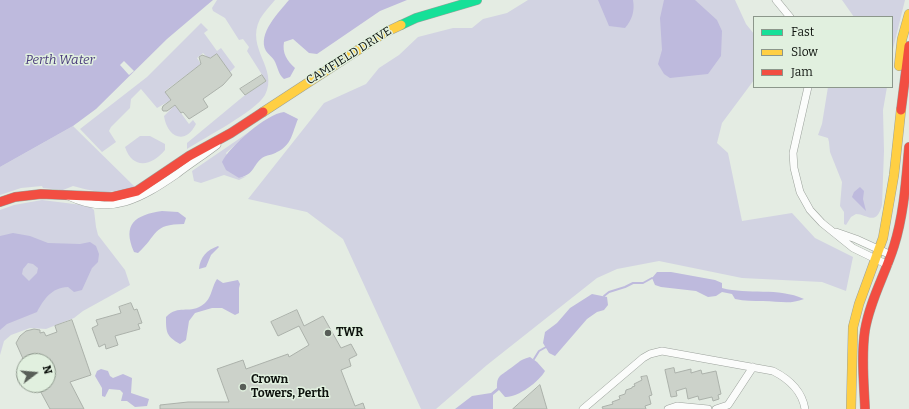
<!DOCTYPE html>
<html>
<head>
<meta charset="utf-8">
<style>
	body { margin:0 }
	#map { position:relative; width:909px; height:409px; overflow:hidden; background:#e4ece3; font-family:Bitter,serif }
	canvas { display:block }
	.legend { position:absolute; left:753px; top:16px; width:140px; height:72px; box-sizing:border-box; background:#e1f0df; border:1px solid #8c978b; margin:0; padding:5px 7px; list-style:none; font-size:12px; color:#0d120d }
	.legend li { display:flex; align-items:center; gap:8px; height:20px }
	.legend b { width:20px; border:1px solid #8c978b }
	.north { position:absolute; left:16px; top:353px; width:40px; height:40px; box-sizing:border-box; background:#e1f0df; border:1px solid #8c978b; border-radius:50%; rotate:74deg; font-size:11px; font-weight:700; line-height:16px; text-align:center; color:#0d120d }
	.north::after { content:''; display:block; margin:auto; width:14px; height:18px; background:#585e58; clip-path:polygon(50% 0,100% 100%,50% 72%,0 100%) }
</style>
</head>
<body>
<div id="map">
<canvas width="909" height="409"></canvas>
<ul class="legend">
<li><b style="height:5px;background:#16e098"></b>Fast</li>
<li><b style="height:5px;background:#ffcf43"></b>Slow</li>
<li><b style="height:5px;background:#f24e42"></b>Jam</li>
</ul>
<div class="north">N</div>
</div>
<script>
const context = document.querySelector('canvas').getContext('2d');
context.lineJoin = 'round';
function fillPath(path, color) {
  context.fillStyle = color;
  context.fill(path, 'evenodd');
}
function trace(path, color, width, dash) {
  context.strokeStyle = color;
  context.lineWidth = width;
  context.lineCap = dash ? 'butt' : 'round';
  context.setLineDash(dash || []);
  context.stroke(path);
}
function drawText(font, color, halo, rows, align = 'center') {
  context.font = font + ' Bitter,serif';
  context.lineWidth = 3;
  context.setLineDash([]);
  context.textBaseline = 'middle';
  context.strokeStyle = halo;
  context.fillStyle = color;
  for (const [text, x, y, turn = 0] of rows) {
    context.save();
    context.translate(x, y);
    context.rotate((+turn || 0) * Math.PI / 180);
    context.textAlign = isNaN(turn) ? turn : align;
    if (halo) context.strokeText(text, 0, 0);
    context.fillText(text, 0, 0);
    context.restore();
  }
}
const green = new Path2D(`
	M217,0H275C270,6 264,12 260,19C245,49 279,68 265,95C256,111 204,138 187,149V143L245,95L266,81L247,51L249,47L243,39L239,40L225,18L213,11L212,8Z
	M528,0H735L746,24L754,34V80L722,123L717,143L728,153L742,221L792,213L815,238L853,257L846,291L822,282L742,278L659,261L617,269L597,278L487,365L436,409H421L343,239L307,212L248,199L324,103L366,84L379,68L399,55L418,37L453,28H472L483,19L507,13Z
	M842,0H905L892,53V17H854Z
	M201,23L208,30L204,33L217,51L221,48L235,67L230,72L217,54L209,59L203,53L197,58L201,64L165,91L171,100L157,108L141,89L131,99L130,108L111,127L109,131L116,142L102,152L80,129L147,77Z
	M828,87H887L883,110L884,151L882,205C876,227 867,214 856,214L851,217L846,225L844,224V212L840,206L842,182L830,152L829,142L828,138L818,135L822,124Z
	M175,105L189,124L193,120L196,124C185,146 167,137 164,116Z
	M73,126L135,187C109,194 98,193 73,186L63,190L43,188L42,186L21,188L0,195V167Z
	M249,132L226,153L239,178L247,176L239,180L224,175L201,183L194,181L192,171Z
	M140,136H150L165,144V150C153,165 133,171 125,147Z
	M42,200L90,206L94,210L96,227L98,235L125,270L130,285L83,311L74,318L46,329L30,328L11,335L4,341L0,355V210L14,205Z`);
const water = new Path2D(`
	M0,0H213L167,39L96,109L73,126L0,167Z
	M289,0H407L380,11L317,54L309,53L293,39L284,42C282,53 287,61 295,68L290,77L284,79C278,74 278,67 274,60C272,57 268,54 266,51C257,34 279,12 289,0Z
	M598,0H633C635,11 632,20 625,28L609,26Z
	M664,0H695L717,20L722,31L721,56L708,74L670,78L664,74L658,64L662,50L660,18Z
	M284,112L298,119C292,133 292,145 277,152C273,155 266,155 262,158C252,166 255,174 239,178L226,170L222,162C230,146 266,114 284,112Z
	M860,187L864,191L863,199L866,211L852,197L854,192Z
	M162,211L178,212L186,218L184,224C152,224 158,235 138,253L134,252C122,224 135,215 162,211Z
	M13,233L30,236L48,243L80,244L90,242L96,246L99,254L98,262L92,268L82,290L74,292L68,287C51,288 44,299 37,312L7,324L0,330V236ZM28,263L33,264L38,268L37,273L29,281L22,274L23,269Z
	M218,246L219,247L211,255L206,267L199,269C200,257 207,250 218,246Z
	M657,272H671L715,280L722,283V288C748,295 778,287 804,299C789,305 779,301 763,301C753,301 745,301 735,299L732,294L722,292L716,296L708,297L696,291L661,287L655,285L652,278Z
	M217,279L223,283L238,280L240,284L239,288V313L235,315L222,308H212L195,313L189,321L186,340L180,344C166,336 166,332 166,317C179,304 188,314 201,306C212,300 211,288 217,279Z
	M592,294L607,297L608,305L604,310L597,312L587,319L555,356L549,353L543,343L545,332L557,323L570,308Z
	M530,357L537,362L545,371C539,382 517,398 505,397L499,390L493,395V409H455L472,396L491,393L497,388C497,376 499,377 508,370C518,364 518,360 530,357Z
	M101,369L108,371L110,376L113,378L123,374L132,378L131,393L149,399L147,406L135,407L127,401H121L123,393L120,390L109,389L105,397L102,396V388L95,376L97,371Z`);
const pier = new Path2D(`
	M124,61L134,71L129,75L120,65Z`);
const stream = new Path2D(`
	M604,296L609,292L625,287L633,283H643L652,278
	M534,359L539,351L546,347`);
const building = new Path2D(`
	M217,54L232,75L223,85L203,99L208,107L189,119L183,112L181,113L175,105L167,111H163L162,109L163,106L171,100L165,92L201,64L199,57L202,55L210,58Z
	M262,75L266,81L245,95L240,89Z
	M131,303L134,310L137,309L142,323L138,324L140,329L115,336L118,345L106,349L105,344L99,347L92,328L98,325L96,320L121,313L119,307Z
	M297,310L304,326L323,316L341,348L351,344L357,355L349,359L351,366L341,370L355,406L363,403L365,409H160V405L188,402H229L217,369L243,360L246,369L288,354L289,357L309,345L299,326L278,336L271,322Z
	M72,320L91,375L70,382L84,409H50L37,385H48V361H24L16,343L20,336L26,331L34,329L40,330V333L44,332L46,336L57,332L55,326Z
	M674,368L675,373L691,369V373L701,370L702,374L716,371L721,394L718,395L719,399L713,401L712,397L699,400L698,396L688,399L686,388L676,391L677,396L671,397L665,370Z
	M647,376L652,395L649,396L651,404L645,406L646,409H603L602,407L613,404L612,402L620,399L619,396L625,394L626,390L632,388V387L635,386L634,384L642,380L641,377Z
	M540,385L547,409H513Z`);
const street = new Path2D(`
	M776,0L790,17
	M808,87L793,153L794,168L800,192L810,210L822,223L853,248L888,265
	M68,196C111,217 142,198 177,174C190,164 204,155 217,145
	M836,232L856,239L891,255
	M583,409L643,358L650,354L662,351L773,371C789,379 802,391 805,409
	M668,409L677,406L708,409
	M716,409L728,405L753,367`);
const fast = new Path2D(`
	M401,25L416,18L477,0`);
const slow = new Path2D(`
	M899,66L902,39L909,14
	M263,112L384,33L401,25
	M851,409L853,327L859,304L883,238L894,175L901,110`);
const jam = new Path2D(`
	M901,110L909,46
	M0,202L15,197L41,194L112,197L137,191L189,156L231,133L263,112
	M865,409C864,383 861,356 865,330C870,300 885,275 894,246C904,214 906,180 909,147`);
const markers = [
	[328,333,4,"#585e58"],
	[243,387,4,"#585e58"]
];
const streetNames = [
	["CAMFIELD DRIVE",349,56,-32]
];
const poiNames = [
	["TWR",336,333],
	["Crown",251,380],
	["Towers, Perth",251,394]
];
const waterNames = [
	["Perth Water",60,60]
];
fillPath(green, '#d2d3e2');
fillPath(water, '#bebadd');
fillPath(pier, '#e4ece3');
trace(stream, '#bebadd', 2);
fillPath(building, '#ccd2ca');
trace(building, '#abb1aa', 1);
trace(street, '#9ca29c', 8);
trace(fast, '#9ca29c', 10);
trace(slow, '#9ca29c', 10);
trace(jam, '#9ca29c', 10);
trace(street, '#fbfcfb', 7);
trace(fast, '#16e098', 9);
trace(slow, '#ffcf43', 9);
trace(jam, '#f24e42', 9);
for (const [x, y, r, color] of markers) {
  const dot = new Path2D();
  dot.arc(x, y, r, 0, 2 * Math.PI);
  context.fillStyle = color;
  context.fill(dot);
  trace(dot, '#e1f0df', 1.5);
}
drawText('12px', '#0d120d', '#e1f0df', streetNames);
drawText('bold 12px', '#0d120d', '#e1f0df', poiNames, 'left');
drawText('italic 13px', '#4a3b7c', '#e1f0df', waterNames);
</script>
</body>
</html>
